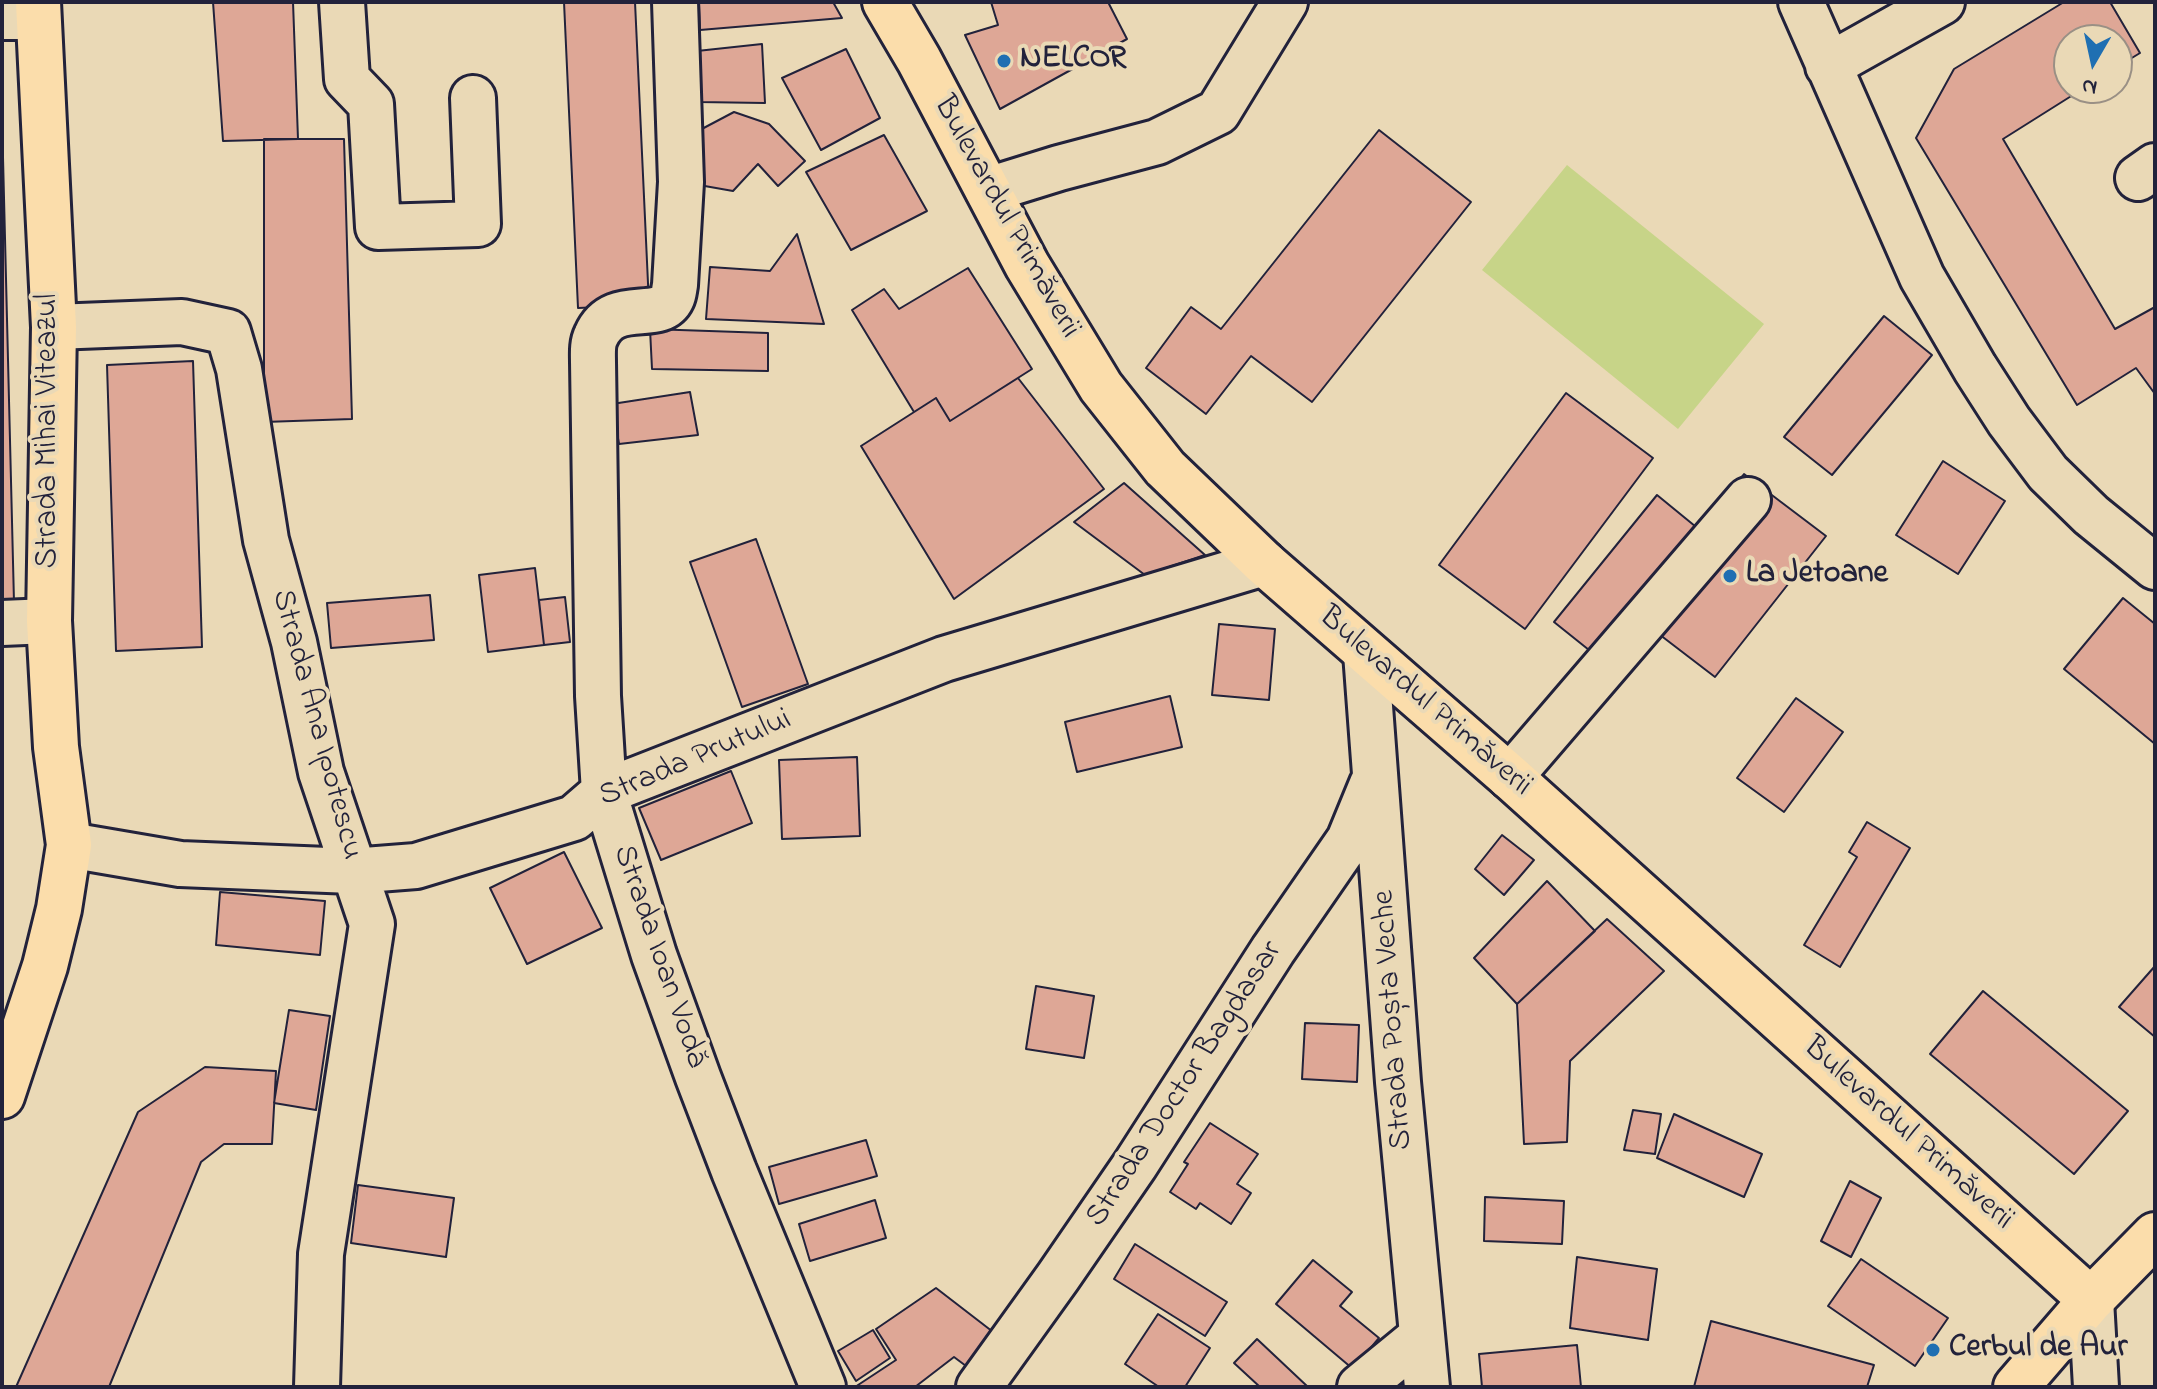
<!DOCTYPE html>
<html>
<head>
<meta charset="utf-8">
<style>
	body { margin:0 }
	#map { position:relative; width:2157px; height:1389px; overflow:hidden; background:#ead9b6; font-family:"Indie Flower",sans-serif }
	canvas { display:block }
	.frame { position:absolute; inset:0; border:4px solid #22223b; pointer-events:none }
	.north { position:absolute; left:2053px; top:24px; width:80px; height:80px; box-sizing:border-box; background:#ead9b6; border:2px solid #9a9085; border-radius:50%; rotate:189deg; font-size:22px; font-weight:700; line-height:32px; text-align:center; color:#22223b }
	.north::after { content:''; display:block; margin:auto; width:28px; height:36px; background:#1f6fb2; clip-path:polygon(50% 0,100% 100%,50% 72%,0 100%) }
</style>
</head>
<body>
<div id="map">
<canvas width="2157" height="1389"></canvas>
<div class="frame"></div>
<div class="north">N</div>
</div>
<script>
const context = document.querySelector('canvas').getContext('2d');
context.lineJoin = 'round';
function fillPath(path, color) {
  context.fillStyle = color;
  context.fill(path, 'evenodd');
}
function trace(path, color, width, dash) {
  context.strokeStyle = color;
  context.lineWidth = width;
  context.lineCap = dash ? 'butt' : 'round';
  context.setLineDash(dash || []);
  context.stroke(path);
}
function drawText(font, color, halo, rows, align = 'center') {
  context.font = font + ' "Indie Flower",sans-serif';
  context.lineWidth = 8;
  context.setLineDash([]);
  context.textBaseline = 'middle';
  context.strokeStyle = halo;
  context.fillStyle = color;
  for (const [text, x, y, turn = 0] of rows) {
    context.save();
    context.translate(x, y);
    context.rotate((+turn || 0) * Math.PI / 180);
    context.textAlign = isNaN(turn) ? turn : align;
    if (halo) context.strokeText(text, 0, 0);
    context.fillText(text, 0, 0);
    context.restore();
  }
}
const green = new Path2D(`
	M1567,165L1764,324L1678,429L1482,270Z`);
const building = new Path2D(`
	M213,2H293L298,139L223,141Z
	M564,2H635L649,305L578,308Z
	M699,2H833L842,18L700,30Z
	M991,2H1108L1127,39L1000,109L965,35L998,25Z
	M2064,2H2110L2140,53L2117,67V40H2069V88H2084L2003,139L2115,329L2155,307V394L2136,368L2077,405L1916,138L1954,69Z
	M762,44L765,103L698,102L697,51Z
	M846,49L880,118L821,150L782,78Z
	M734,112L769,124L805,161L778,186L758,164L733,191L699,185L698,131Z
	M2,117L14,602H2Z
	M1379,130L1471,202L1312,402L1251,356L1206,414L1146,368L1191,307L1221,329Z
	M884,135L927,211L851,250L806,172Z
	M264,139H344L352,419L264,422Z
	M797,234L824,324L706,319L710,267L770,271Z
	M968,268L1032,369L950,421L936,398L914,412L852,310L884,289L899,309Z
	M1884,316L1932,355L1832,475L1784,437Z
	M650,329L768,333V371L652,369Z
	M193,361L202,647L116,651L107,365Z
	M1018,378L1104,489L954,599L861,446L936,398L950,421Z
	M690,392L698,435L619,444L612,404Z
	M1566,393L1653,458L1525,629L1439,565Z
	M1943,461L2005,501L1958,574L1896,535Z
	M1744,474L1826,536L1715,677L1634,615Z
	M1124,483L1205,555L1145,575L1074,522Z
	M1657,495L1701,531L1599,658L1554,622Z
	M756,539L808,684L742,707L690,562Z
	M535,568L544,645L488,652L479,575Z
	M430,595L434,640L331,648L327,603Z
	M565,597L570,642L544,645L539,600Z
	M2123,598L2155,624V744L2064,669Z
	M1219,624L1275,629L1269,700L1212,695Z
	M1170,696L1182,747L1077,772L1065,722Z
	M1796,698L1843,732L1784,812L1737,778Z
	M857,757L860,836L782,839L779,760Z
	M731,771L752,823L661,860L639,808Z
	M1867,822L1910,848L1840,967L1804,945L1857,857L1849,852Z
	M1502,835L1534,860L1504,895L1475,869Z
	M564,852L602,928L527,964L490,888Z
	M1547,881L1595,931L1517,1004L1474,958Z
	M220,892L325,901L320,955L216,945Z
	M1607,919L1664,971L1570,1061L1567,1142L1524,1144L1517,1004Z
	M2155,966V1037L2119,1007Z
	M1036,986L1094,996L1084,1058L1026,1049Z
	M1983,991L2128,1111L2074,1174L1930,1054Z
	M289,1010L330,1016L316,1110L274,1103Z
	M1305,1023L1359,1025L1357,1082L1302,1079Z
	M205,1067L276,1071L272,1144H224L201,1162L109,1387H16L138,1112Z
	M1633,1110L1661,1114L1655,1154L1624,1150Z
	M1674,1114L1762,1154L1744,1197L1657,1158Z
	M1210,1123L1258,1154L1237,1184L1251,1193L1231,1224L1200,1203L1196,1209L1170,1192L1188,1164L1184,1162Z
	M866,1140L877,1176L779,1204L769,1167Z
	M1850,1181L1881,1198L1851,1257L1821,1241Z
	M358,1185L454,1198L446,1257L351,1243Z
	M1485,1197L1564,1201L1562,1244L1484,1241Z
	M875,1200L886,1238L810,1261L799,1224Z
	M1135,1244L1227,1302L1205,1336L1114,1279Z
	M1577,1257L1657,1269L1648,1340L1570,1328Z
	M1861,1259L1948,1318L1915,1366L1828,1306Z
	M1313,1260L1352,1292L1340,1306L1379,1338L1353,1369L1276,1304Z
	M936,1288L997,1335L970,1369L954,1357L915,1387H855L896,1360L876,1329Z
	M1158,1314L1210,1348L1185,1387H1159L1125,1364Z
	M1711,1321L1874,1365L1867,1387H1694Z
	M873,1330L890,1358L856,1381L838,1351Z
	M1257,1339L1308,1387H1260L1234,1363Z
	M1577,1345L1581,1387H1482L1479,1354Z`);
const minor = new Path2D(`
	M342,2L347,79L371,104L378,227L478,224L473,98
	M675,2L681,182L675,285C674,290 674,294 672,298C660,324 613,296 596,336C592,344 593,354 593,362L598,696L604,792L654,955L698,1077L734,1171L823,1387
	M1801,2L1922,277L1975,368L2009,421L2048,473L2091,515L2155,567
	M2,17H38
	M1828,66L1942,2
	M2138,178L2155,166
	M988,190L1059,168L1157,142L1218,112L1285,2
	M54,327L182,322L228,332L239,369L266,540L294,642L321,772L372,924L321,1254L317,1387
	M2,623L49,621
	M1366,653L1398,1082L1427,1387
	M1510,777L1748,500
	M69,845L180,864L352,871L416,866L574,818L604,792L944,659L1264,563
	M2091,1300L2096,1387
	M979,1387L1058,1277L1135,1165L1273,950L1349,840L1372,784
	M1360,1387L1421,1337`);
const major = new Path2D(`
	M885,2L919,60L1027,265L1101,387L1165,468L1264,563L1510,777L2091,1300
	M2,1096L45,966L59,909L69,845L56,747L49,621L54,327L38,2
	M2016,1387L2091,1300L2155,1235`);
const markers = [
	[1004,61,8,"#1f6fb2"],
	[1730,576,8,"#1f6fb2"],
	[1933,1350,8,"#1f6fb2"]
];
const poiNames = [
	["NELCOR",1020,61],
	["La Jetoane",1746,576],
	["Cerbul de Aur",1949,1350]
];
const streetNames = [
	["Bulevardul Primăverii",1005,218,61],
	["Strada Mihai Viteazul",50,431,-90],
	["Bulevardul Primăverii",1424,703,41],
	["Strada Ana Ipotescu",315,725,75],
	["Strada Prutului",696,760,-23],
	["Strada Ioan Vodă",658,957,71],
	["Strada Poșta Veche",1395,1020,-94],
	["Strada Doctor Bagdasar",1186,1085,-57],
	["Bulevardul Primăverii",1907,1135,42]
];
fillPath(green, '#c7d488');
fillPath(building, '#dea796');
trace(building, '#22223b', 2);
trace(minor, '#22223b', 50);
trace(major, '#22223b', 50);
trace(minor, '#ead9b6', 44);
trace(major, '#fbddab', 44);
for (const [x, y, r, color] of markers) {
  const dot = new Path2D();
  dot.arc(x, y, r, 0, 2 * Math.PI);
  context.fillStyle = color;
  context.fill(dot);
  trace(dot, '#ead9b6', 3);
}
drawText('bold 32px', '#22223b', '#ead9b6', poiNames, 'left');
drawText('32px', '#22223b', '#ead9b6', streetNames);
</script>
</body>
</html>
